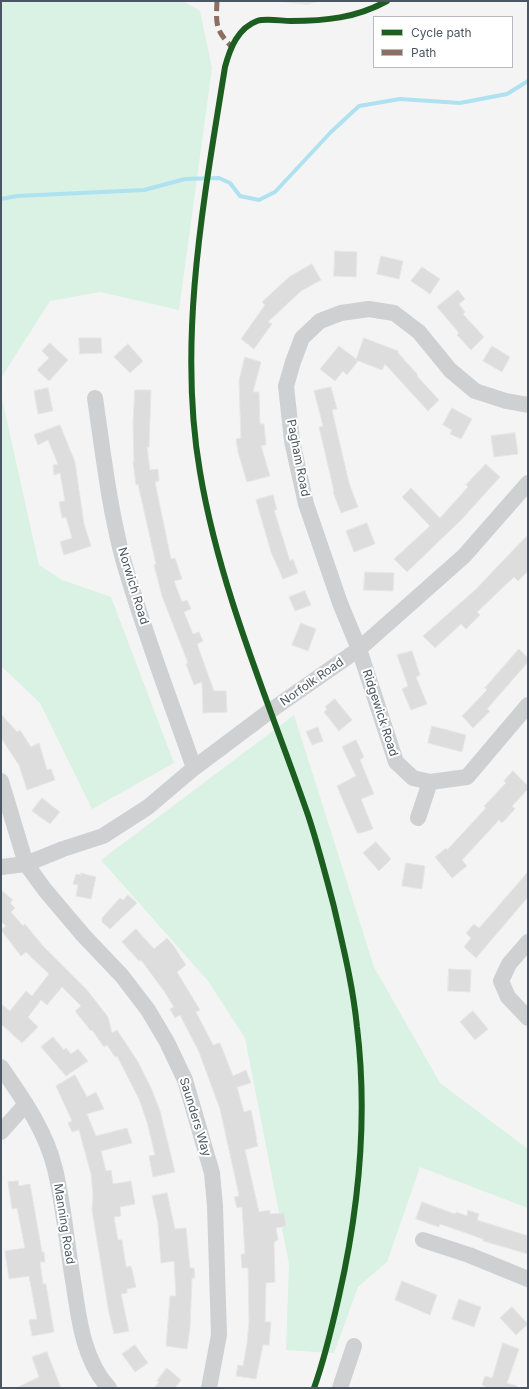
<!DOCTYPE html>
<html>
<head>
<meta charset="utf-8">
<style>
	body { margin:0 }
	#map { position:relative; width:529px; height:1389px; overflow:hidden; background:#f4f4f4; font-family:Inter,sans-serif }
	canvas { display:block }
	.frame { position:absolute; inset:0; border:2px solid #4a5661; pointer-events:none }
	.legend { position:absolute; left:373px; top:16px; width:140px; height:52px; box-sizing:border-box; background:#fff; border:1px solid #b7bbc0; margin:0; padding:5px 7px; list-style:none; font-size:12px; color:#4a5661 }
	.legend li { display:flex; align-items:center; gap:8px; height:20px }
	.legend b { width:20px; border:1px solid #b7bbc0 }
</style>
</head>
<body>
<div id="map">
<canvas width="529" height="1389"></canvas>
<div class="frame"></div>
<ul class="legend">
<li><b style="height:5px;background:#1b5e20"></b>Cycle path</li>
<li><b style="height:5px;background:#8d6e63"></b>Path</li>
</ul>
</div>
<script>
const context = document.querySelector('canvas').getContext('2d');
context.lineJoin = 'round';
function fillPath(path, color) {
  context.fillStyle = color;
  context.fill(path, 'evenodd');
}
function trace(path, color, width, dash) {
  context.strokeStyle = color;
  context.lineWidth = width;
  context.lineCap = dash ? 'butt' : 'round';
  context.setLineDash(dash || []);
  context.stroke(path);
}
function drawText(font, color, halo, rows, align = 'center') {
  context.font = font + ' Inter,sans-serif';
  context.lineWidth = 4;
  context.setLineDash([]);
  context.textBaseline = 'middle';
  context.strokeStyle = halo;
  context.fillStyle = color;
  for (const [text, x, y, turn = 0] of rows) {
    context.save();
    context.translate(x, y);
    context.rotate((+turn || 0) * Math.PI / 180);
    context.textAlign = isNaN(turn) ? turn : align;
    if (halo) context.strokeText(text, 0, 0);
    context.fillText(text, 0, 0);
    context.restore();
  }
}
const commercial = new Path2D(`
	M273,1H321L307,5Z`);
const green = new Path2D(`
	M1,1H183L200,11L212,68L179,310L100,292L50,301L1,378Z
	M1,394L39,565L62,580L111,597L174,763L92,809L40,703L1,666Z
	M294,715L374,967L440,1083L528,1149V1208L420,1167L387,1262L358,1287L334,1353L286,1350L289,1264L245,1038L208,981L101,860Z`);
const stream = new Path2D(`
	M1,199L17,196L144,190L185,179L219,178L230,183L240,196L259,200L275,192L331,132L359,106L400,99L460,103L507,94L528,81`);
const building = new Path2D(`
	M335,251L357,252L356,277L334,276Z
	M381,256L403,261L399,279L377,274Z
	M312,264L321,280L301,291L268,322L272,324L254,349L241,339L265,305L262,302L289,277Z
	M422,267L440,279L430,294L411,281Z
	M458,290L465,299L459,304L465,312L463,314L484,337L471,350L457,335L459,333L437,307Z
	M79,338H101L102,353L80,354Z
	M364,338L398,351V353L418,375L417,376L439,400L428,411L385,364L382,370L356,360L358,361L347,375L343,371L335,381L320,369L339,346L356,359Z
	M50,343L68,360L49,381L37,370L49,358L42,351Z
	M128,344L143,361L130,373L114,357Z
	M492,346L510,357L502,372L483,361Z
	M245,357L261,362L253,392H259L260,424H264L266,445L261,446L270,476L247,482L238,452L236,439L241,438L239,381Z
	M331,387L337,409L332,410L349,483L358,507L341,513L333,492L334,491L319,427L323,426L314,391Z
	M48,388L53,411L38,414L34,391Z
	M135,390H151L149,447H147L150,470L158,469L159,481L155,482L171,559L175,558L182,579L174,581L182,602L187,600L191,609L184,612L193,634L199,632L203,641L197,644L214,691H226L227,712L203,713L202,682L194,685L186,664L188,663L162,596L154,565L156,564L138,484L136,485L133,462H134L133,425Z
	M452,408L472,419L461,439L450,434L452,430L443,425Z
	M60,425L75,462L84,524L91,546L64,555L60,542L72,538L66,517L62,518L59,502L65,501L60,473L54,475L53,465L58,464L48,440L38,445L34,435Z
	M515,433L518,454L494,457L491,436Z
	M486,464L500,477L462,519L407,572L394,559L430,526L402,497L411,488L440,518L468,487L466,485Z
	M273,495L277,510H274L290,561L293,559L298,573L283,579L271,552L256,500Z
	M367,523L375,544L354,552L346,531Z
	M528,535V571L518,581L514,577L477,612L480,615L466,629L461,624L435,648L423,636L475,590Z
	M365,572L394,573L393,591L364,590Z
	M305,591L311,605L295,611L289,597Z
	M301,623L316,629L308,651L292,645Z
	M519,649L528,658V662L487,709L490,711L473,728L462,716L487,690L485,688Z
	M412,651L420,675L416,677L427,704L411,710L402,689L408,686L397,655Z
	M335,699L352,720L339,731L324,712L327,709L325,707Z
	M1,714L17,732L20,730L31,747L39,743L47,770L51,769L55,780L27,790L19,765L1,738Z
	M432,726L466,735L462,752L428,743Z
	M318,727L323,741L312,745L306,732Z
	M356,740L364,757L360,760L374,794L361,799L373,829L361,833H357L337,786L356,776L342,747Z
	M513,771L528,786V789L512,806L515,809L502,823L499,820L462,860L467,866L452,878L435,857L446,848L447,850L486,808L484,806L506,783L504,781Z
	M42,798L60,812L50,824L32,811Z
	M376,842L391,859L379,871L363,853Z
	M406,863L425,866L422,889L402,886Z
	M528,872V897L476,958L464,947L471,938L466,933L474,924L479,928Z
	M81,873L96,877L91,899L76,896L78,885L73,884L76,874L81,875Z
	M1,890L13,900L10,903L15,908L11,912L23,926L25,924L43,946L87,990L108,1017L112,1033L117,1030L138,1062L152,1090L160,1111L175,1172L153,1177L149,1156L155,1155L147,1122L139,1099L117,1056L115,1057L107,1045L104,1047L92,1030L91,1031L75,1011L81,1006L62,987L47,1005L41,1000L28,1017L38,1027L22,1043L1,1024V1004L10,1011L26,991L32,996L49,974L26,952L21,956L1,930L6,926L2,922L1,924Z
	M128,895L137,903L110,929L102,922V918L120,898L123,900Z
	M136,929L154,949L167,938L173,945L186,965L177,972L200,1010L196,1012L213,1045L220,1043L233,1076L246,1070L251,1083L237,1087L244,1112L251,1110L257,1140H256L258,1146L245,1150L259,1212L270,1210V1214L284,1213L286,1226L276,1228L278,1240L274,1242L275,1282L266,1283L265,1322H271L269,1345H263L256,1379L236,1376L238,1365L243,1366L247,1343L249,1321L248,1268H242L241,1254H245L242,1207L237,1208L234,1197L239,1196L237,1186L220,1109L199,1052L180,1015L175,1018L170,1009L174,1007L164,991L141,960L139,961L122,942Z
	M449,969L471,970L470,992L448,991Z
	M473,1011L488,1029L475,1040L460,1022Z
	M53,1037L64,1050L66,1048L71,1054L78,1049L88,1061L66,1076L41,1047Z
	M75,1075L87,1097L96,1092L104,1109L87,1114L96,1136L127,1128L132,1143L101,1151L106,1171L111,1170L113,1184L131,1181L135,1204L120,1207L121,1216L114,1217L118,1240H122L126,1267L131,1266L136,1287L127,1289V1293L121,1294L129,1331L114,1334L109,1313L92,1210L93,1195L91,1174L79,1130L72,1132L68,1123L72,1121L56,1086Z
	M18,1181L19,1186L30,1184L42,1252H44L45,1262H40L43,1284H46L54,1332L32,1336L29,1320L37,1319L29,1276L9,1279L5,1251L25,1248L17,1208L12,1209L8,1182Z
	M167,1193L175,1229L186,1228L190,1268H194L195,1278H192L190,1328L187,1349L166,1346L170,1296H176L174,1261L161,1263L158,1223L152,1196Z
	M422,1202L455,1214L456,1212L467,1216L468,1210L479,1214L477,1220L528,1236V1254L483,1241V1239L440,1224L439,1227L416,1219Z
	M402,1281L437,1295L430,1315L395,1300Z
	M459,1299L481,1307L474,1327L452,1319Z
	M512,1307L528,1324L516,1335L500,1318Z
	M503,1343L519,1349L507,1383L517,1386V1388H488L482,1385L485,1376L492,1378Z
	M135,1345L148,1363L135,1372L122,1354Z
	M47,1352L61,1388H16L39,1377L32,1357Z
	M167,1368L181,1380L175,1388H154L159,1382L157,1381Z`);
const minor = new Path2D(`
	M95,398C103,452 109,507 123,559C143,630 170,699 194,768
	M1,781L26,864L45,890L83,935L122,976L148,1010L167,1042L185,1080L212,1173L215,1206L219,1335L209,1388
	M430,782L467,777L528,705
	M418,818L430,782L413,778L396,762L359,649L340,603L306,504L292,441L286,386L293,362L302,338L320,321L341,313L369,309L394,313L419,332L450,370L475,391L506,401L528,405
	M1,867L26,864L63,849L103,836L148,807L194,768L270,711L359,649L464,556L528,483
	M528,942L509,964L501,981L508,997L528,1018
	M1,1067C23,1099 46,1131 55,1169C64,1207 67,1247 74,1286C79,1321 84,1361 109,1388
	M1,1132L26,1104
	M423,1240L469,1255L528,1279
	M340,1388L354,1346`);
const quiet = new Path2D(`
	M217,1C216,24 215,30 232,47`);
const cycleway = new Path2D(`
	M314,1388C325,1358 332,1327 339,1296C359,1208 368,1117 357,1027C353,986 343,946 334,907C326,876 318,845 308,815C269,702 220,591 200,472C177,340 204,198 225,67C230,48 238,28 257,21C266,18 281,21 291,21C325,21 356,18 387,1`);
const streetNames = [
	["Pagham Road",298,458,79],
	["Norwich Road",133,586,73],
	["Norfolk Road",312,682,-35],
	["Ridgewick Road",380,713,72],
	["Saunders Way",195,1117,73],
	["Manning Road",64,1224,81]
];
fillPath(commercial, '#e8e7e3');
fillPath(green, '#d9f2e3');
trace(stream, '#aee2f0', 4);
fillPath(building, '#ddddde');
trace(building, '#e5e6e7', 1);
trace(minor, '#ced0d2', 16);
trace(quiet, '#8d6e63', 5, [10, 5]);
trace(cycleway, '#1b5e20', 6);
drawText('12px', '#4a5661', '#fff', streetNames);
</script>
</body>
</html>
